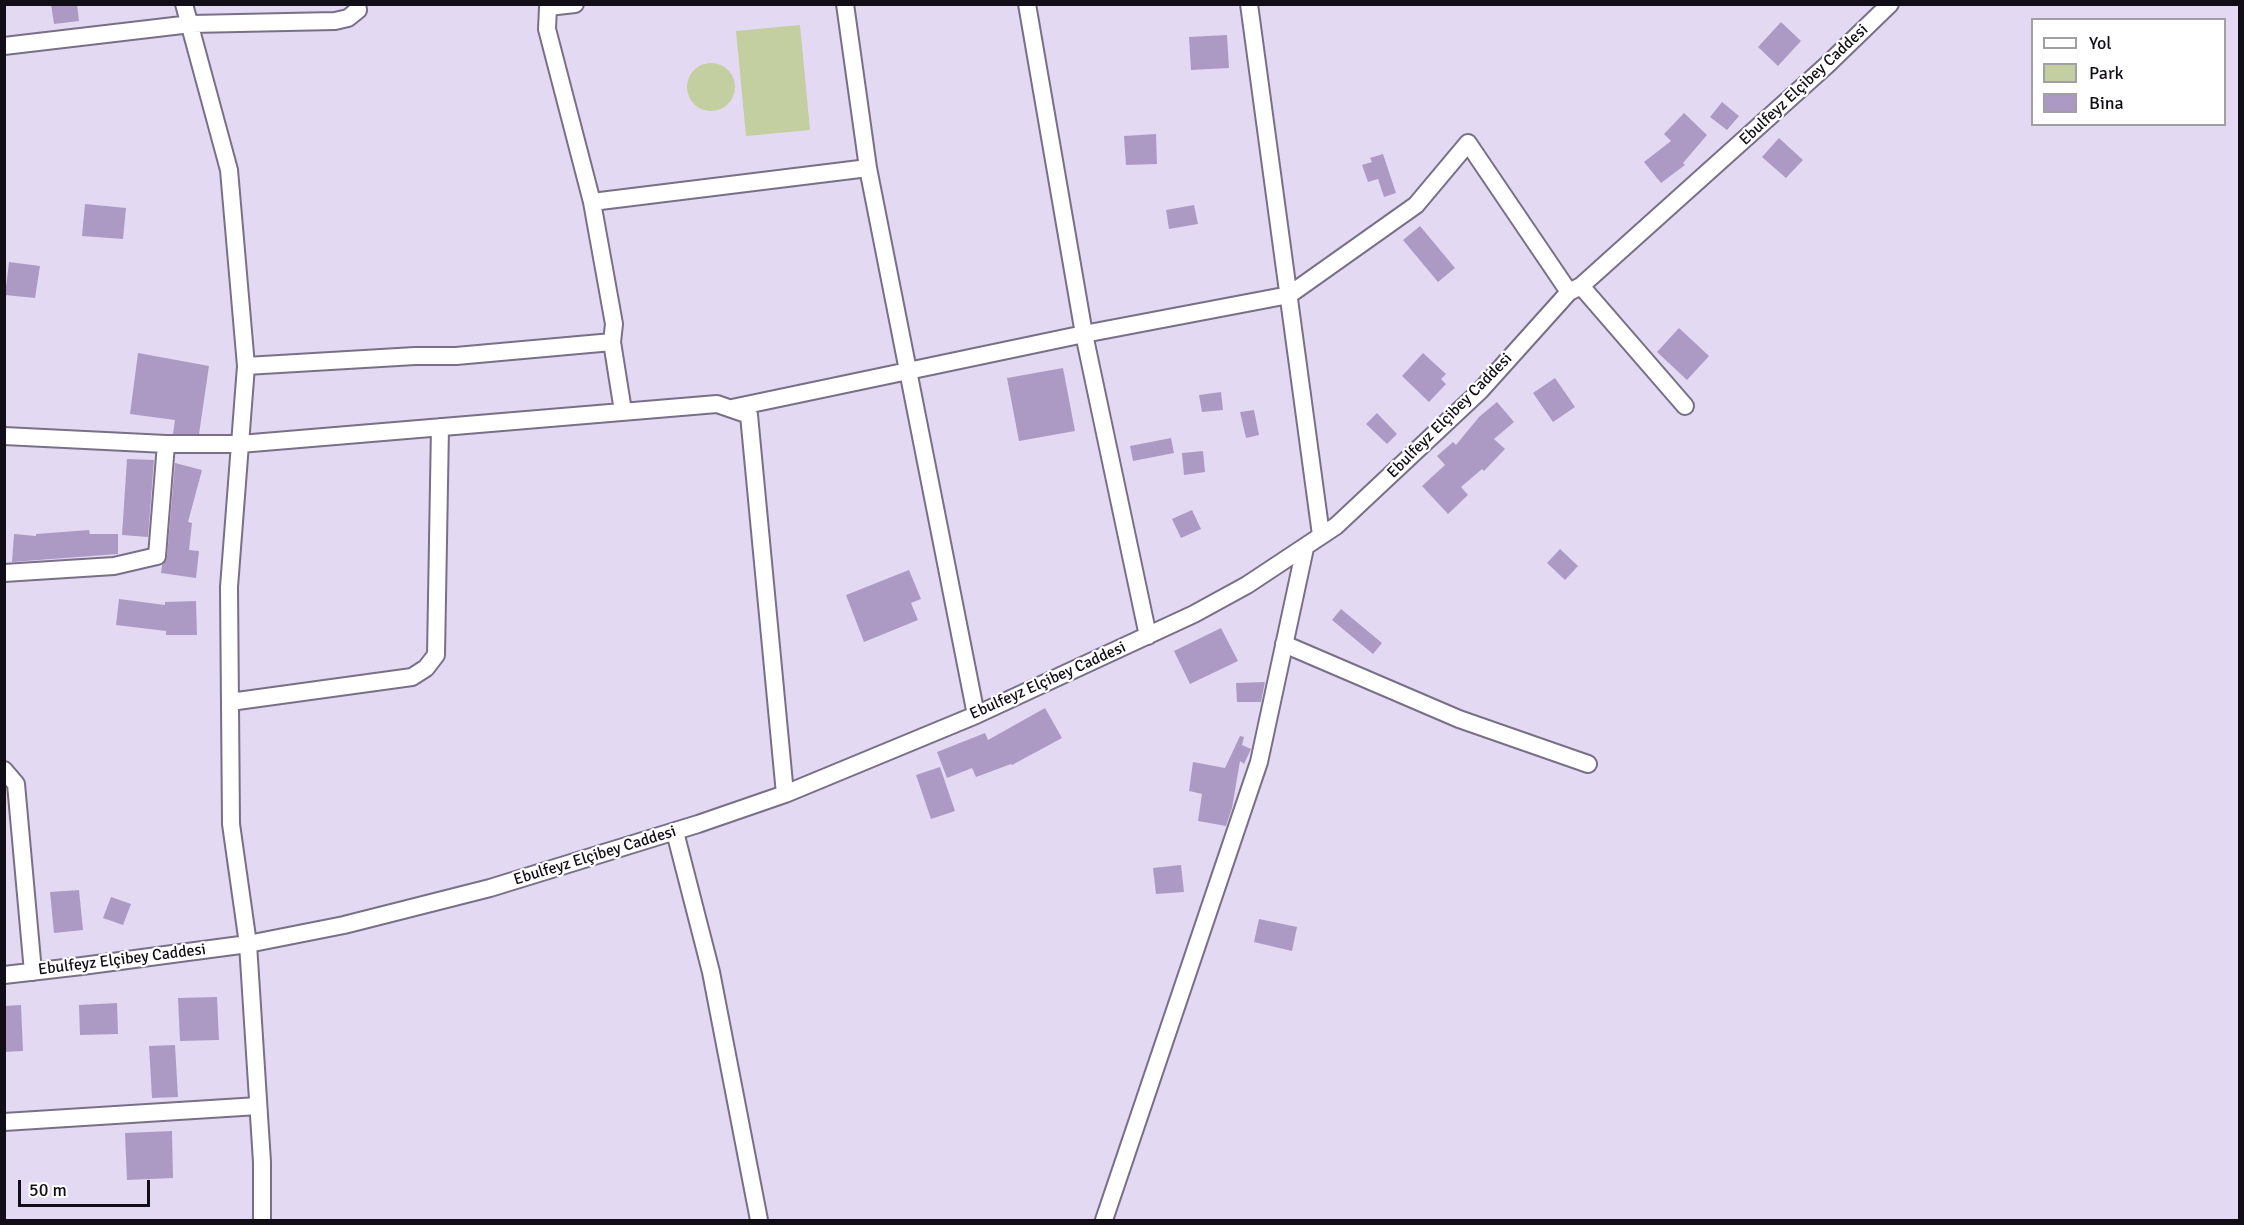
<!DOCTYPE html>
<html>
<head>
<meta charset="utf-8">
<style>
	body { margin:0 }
	#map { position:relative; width:2244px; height:1225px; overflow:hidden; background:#e4d9f3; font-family:Signika,sans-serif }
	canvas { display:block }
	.frame { position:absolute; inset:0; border:6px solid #120e17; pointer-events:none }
	.legend { position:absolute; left:2031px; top:18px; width:195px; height:108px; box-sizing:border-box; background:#fff; border:2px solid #a09fa2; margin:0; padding:8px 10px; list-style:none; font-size:18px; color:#120e17 }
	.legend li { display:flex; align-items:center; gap:12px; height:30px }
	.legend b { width:30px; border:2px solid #a09fa2 }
	.scale { position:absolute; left:18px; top:1180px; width:132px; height:27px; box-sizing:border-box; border:3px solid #120e17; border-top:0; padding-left:8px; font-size:18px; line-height:21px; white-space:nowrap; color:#120e17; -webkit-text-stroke:4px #fff; paint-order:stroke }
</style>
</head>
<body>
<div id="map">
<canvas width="2244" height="1225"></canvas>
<div class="frame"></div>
<ul class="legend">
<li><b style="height:8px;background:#fff"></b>Yol</li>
<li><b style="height:16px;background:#c3cea1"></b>Park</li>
<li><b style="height:16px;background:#ad9ac4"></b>Bina</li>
</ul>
<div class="scale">50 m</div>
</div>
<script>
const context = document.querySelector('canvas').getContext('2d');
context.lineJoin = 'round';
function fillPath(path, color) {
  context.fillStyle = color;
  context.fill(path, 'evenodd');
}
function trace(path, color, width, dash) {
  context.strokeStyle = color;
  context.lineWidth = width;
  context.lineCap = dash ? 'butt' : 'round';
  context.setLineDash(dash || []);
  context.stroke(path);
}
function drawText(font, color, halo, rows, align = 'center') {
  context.font = font + ' Signika,sans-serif';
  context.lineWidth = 4.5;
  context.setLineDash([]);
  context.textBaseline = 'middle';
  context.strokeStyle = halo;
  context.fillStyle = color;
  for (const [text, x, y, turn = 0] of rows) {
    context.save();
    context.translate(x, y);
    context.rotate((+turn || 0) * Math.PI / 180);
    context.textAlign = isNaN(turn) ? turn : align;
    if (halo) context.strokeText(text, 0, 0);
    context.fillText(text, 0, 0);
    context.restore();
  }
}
const green = new Path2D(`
	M800,25L810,130L746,136L736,31Z
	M687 87a24 24 0 1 1 48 0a24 24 0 1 1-48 0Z`);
const building = new Path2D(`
	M51,4H77L79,21L54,24Z
	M1781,22L1801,41L1778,66L1758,47Z
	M1227,35L1229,68L1191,70L1189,37Z
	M1722,102L1739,116L1727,130L1710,117Z
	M1684,113L1707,135L1683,163L1685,165L1661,183L1644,162L1671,141L1664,134Z
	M1156,134L1157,164L1126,165L1124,136Z
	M1779,138L1803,160L1786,178L1762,157Z
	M1383,154L1396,193L1384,197L1378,179L1368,182L1362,165L1372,162L1370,158Z
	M85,204L126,208L123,239L82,236Z
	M1194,205L1198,224L1169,229L1166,210Z
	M1420,226L1455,268L1438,282L1403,240Z
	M9,262L40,266L35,298L5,295Z
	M1679,328L1709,356L1687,380L1657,352Z
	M138,353L209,366L199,434H173L175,420L130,414Z
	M1423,353L1446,374L1441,379L1446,384L1429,402L1402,376Z
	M1063,368L1075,431L1019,441L1007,378Z
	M1555,378L1575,407L1553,422L1533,393Z
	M1221,392L1223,410L1202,412L1199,395Z
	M1497,402L1514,422L1494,439L1505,449L1484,471L1482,469L1461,487L1468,495L1448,514L1422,486L1445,465L1437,456L1453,442L1456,445L1479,417Z
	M1254,410L1259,435L1246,438L1240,412Z
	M1377,413L1397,434L1387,444L1366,424Z
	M1171,438L1174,453L1133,461L1130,446Z
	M1203,451L1205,472L1184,475L1182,453Z
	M127,459L154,460L148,537L122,535Z
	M175,463L202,470L188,522L192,523L189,550L199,551L196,578L161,573L162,565L167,557Z
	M1192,510L1201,529L1181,538L1172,519Z
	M89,530L90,534H118V554L12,562L14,534L36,536V534Z
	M1560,549L1578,566L1565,580L1547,563Z
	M909,570L921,599L911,603L918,620L864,642L846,595Z
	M119,599L165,605V602L196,601L197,635H166V631L116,625Z
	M1341,609L1382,643L1373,654L1332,620Z
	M1221,628L1238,661L1190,684L1174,651Z
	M1265,682L1261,702H1237L1236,683Z
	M1045,708L1062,738L1012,765L1011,764L976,777L972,768L947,778L937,752L985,733L988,740Z
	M1240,736L1244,737L1242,745L1251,749L1244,764L1240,761L1232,808L1226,826L1198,821L1202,794L1189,791L1193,762L1225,768Z
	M940,767L955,811L931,819L916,775Z
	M1181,865L1184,892L1156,894L1153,868Z
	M79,890L83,930L54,933L50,892Z
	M111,897L131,904L123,925L103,918Z
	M1259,919L1297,927L1292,951L1254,942Z
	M217,997L219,1040L180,1041L178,998Z
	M117,1003L118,1034L80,1035L79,1005Z
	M21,1005L23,1051L4,1052V1006Z
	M175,1045L178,1097L152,1098L149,1046Z
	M172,1131L173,1178L127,1180L125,1133Z`);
const minor = new Path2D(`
	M184,4L229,170L246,366L229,587L231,824L248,944L262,1162V1220
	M575,4L548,7L547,29L592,202L614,324L612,342L623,411
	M845,4L868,168L976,715
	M1027,4L1084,334L1148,636
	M1249,4L1321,535
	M4,46L191,24L335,21L348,18L358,10L357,4
	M592,202L868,168
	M1581,286L1685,406
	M246,366L415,356H456L612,342
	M732,408L1084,334L1289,295L1416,205L1468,143L1569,292
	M4,436L166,444
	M4,573L114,566L157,556L166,444H240L717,404L749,415L785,794
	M1284,644L1459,719L1588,764
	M230,702L412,677L426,668L436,655L440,427
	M4,770L16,784L33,972
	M675,832L711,972L759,1220
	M4,975L82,966L248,944L344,925L490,888L698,824L785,794L976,715L1194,614L1247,585L1336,526L1480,391L1569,292L1581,286L1827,65L1890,4
	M4,1122L258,1106
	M1104,1220L1259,762L1305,548`);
const streetNames = [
	["Ebulfeyz Elçibey Caddesi",1804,85,-43],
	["Ebulfeyz Elçibey Caddesi",1450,416,-45],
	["Ebulfeyz Elçibey Caddesi",1048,681,-24],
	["Ebulfeyz Elçibey Caddesi",595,856,-17],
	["Ebulfeyz Elçibey Caddesi",122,960,-7]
];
fillPath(green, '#c3cea1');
fillPath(building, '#ad9ac4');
trace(minor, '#796f86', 20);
trace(minor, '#fff', 16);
drawText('16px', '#120e17', '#fff', streetNames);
</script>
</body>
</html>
